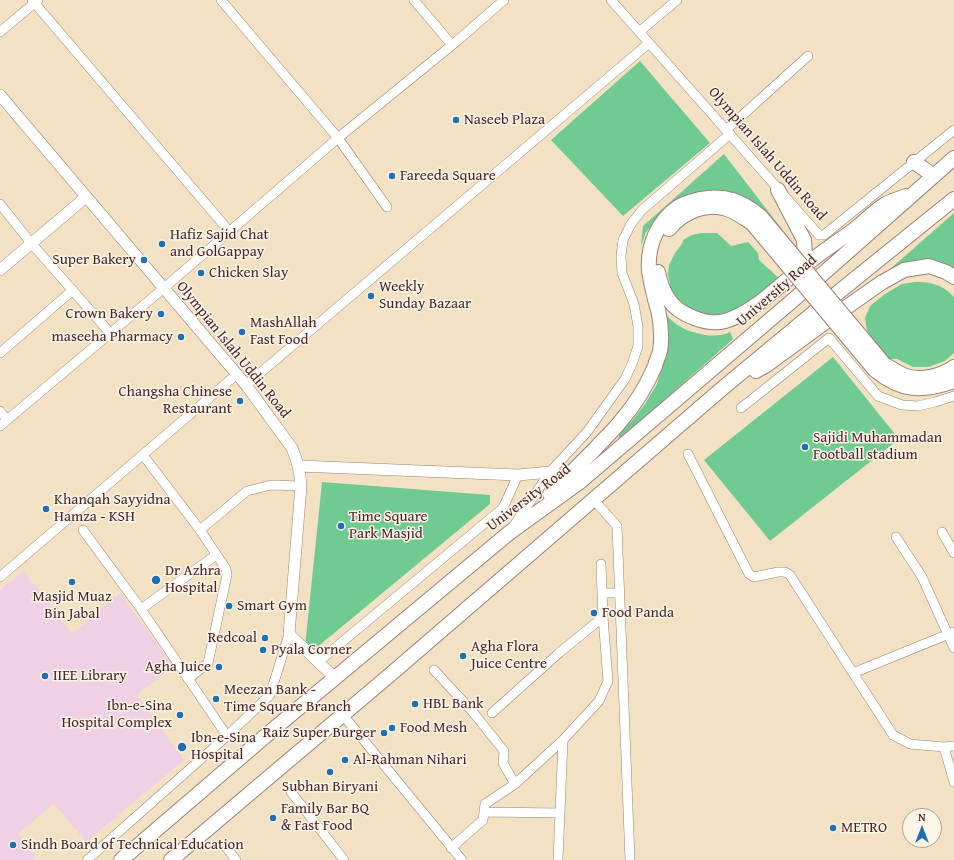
<!DOCTYPE html>
<html>
<head>
<meta charset="utf-8">
<style>
	body { margin:0 }
	#map { position:relative; width:954px; height:860px; overflow:hidden; background:#f2e2c3; font-family:"Gentium Book Plus",serif }
	canvas { display:block }
	.north { position:absolute; left:902px; top:808px; width:40px; height:40px; box-sizing:border-box; background:#fcf5e5; border:1px solid #b59f9b; border-radius:50%; rotate:0deg; font-size:11px; font-weight:700; line-height:16px; text-align:center; color:#4a1f2b }
	.north::after { content:''; display:block; margin:auto; width:14px; height:18px; background:#1f6fb2; clip-path:polygon(50% 0,100% 100%,50% 72%,0 100%) }
</style>
</head>
<body>
<div id="map">
<canvas width="954" height="860"></canvas>
<div class="north">N</div>
</div>
<script>
const context = document.querySelector('canvas').getContext('2d');
context.lineJoin = 'round';
function fillPath(path, color) {
  context.fillStyle = color;
  context.fill(path, 'evenodd');
}
function trace(path, color, width, dash) {
  context.strokeStyle = color;
  context.lineWidth = width;
  context.lineCap = dash ? 'butt' : 'round';
  context.setLineDash(dash || []);
  context.stroke(path);
}
function drawText(font, color, halo, rows, align = 'center') {
  context.font = font + ' "Gentium Book Plus",serif';
  context.lineWidth = 3;
  context.setLineDash([]);
  context.textBaseline = 'middle';
  context.strokeStyle = halo;
  context.fillStyle = color;
  for (const [text, x, y, turn = 0] of rows) {
    context.save();
    context.translate(x, y);
    context.rotate((+turn || 0) * Math.PI / 180);
    context.textAlign = isNaN(turn) ? turn : align;
    if (halo) context.strokeText(text, 0, 0);
    context.fillText(text, 0, 0);
    context.restore();
  }
}
const built = new Path2D(`
	M24,571L72,634L120,593L173,666L137,695L184,760L86,842L54,803L18,834L36,856L31,860H0V590Z`);
const green = new Path2D(`
	M640,61L710,143L623,216L551,140Z
	M724,154L788,237L785,239L731,194L708,191L692,193L680,198L666,209L646,232L641,246L643,226Z
	M954,213V275L941,268L881,277Z
	M701,233H717L731,246L748,242L758,253L759,260L781,280L737,311L715,315L707,316L683,306L671,289L668,275L669,265L675,253L682,244L683,240L692,235Z
	M915,282C931,282 942,284 954,297V353L945,361L928,367H913L897,359H885L872,343L867,331L865,318L870,306L885,294L902,284Z
	M656,303C672,323 680,330 705,335C713,336 723,336 730,332L733,339L619,440V433L631,422L645,404L657,384L663,362Z
	M833,357L899,439L770,541L704,460Z
	M322,482L490,495V504L310,653L305,647Z`);
const minor = new Path2D(`
	M32,0L229,231
	M221,0L338,138L387,207
	M414,0L452,45
	M611,0L819,235H824L954,130
	M0,32L38,0
	M639,32L677,0
	M726,130L808,56
	M0,204L31,243L110,333
	M0,353L73,290
	M246,385L649,43
	M741,408L829,338L878,396L902,405L918,406L935,402L954,396
	M0,411L7,420
	M0,426L164,288L338,138L457,41L504,0
	M688,454L749,574L754,577L778,572H785L790,575L893,735L910,744L944,747L954,746
	M143,455L200,530L226,569L227,575L208,663L188,679
	M594,500L617,526L630,860
	M513,527L550,472L587,432L625,379L632,364L638,346V326L634,304L622,273L621,256L623,240L631,224L642,210L730,134
	M83,530L141,609L227,736
	M200,530L247,491L271,485L301,486
	M942,532L954,553
	M896,537L922,577L954,648
	M601,564L602,593
	M0,577L237,374
	M141,609L216,555
	M318,662L503,508L518,475
	M434,670L472,711L504,751L503,763L515,784
	M853,673L954,632
	M492,713L559,653L603,617L602,593H619
	M343,715L462,860
	M944,747L954,782
	M291,792L344,860
	M484,812L560,813
	M226,847L236,860
	M451,848L483,820L485,804L515,784L563,740L599,701L608,681L603,617
	M87,860L227,736L270,695L289,634
	M558,860L563,740`);
const tertiary = new Path2D(`
	M0,95L246,385L292,448C298,462 300,471 301,486L289,634L335,678
	M0,270L86,197
	M299,466L518,475L550,472L567,478L573,479`);
const primary = new Path2D(`
	M914,162L934,176
	M778,190L804,240L805,254L802,268
	M669,229C683,212 706,202 727,209C736,212 744,218 752,223
	M658,272C660,282 663,291 669,300C679,315 708,326 725,321C749,314 769,295 788,279C808,262 829,247 851,232C862,224 872,213 884,205C890,201 899,199 906,196
	M884,364C891,368 898,373 906,376C921,381 941,376 954,367
	M875,370C902,392 922,392 954,381
	M756,371L765,366L824,323L881,283L904,270L929,266L946,272L954,277
	M550,494C565,479 580,464 595,449C603,440 612,432 620,422C633,407 647,385 655,366C656,361 659,356 660,351C662,341 661,325 659,315C658,308 655,301 654,295C652,287 650,279 649,271C647,246 657,222 678,207C684,203 693,201 700,199C725,194 743,201 761,217
	M121,860L276,727L509,533L581,481L799,295L954,158
	M171,860L391,674L724,387L840,291L954,199`);
const primaryBridge = new Path2D(`
	M761,217L884,364
	M752,223L875,370`);
const markers = [
	[456,120,4,"#1f6fb2"],
	[392,176,4,"#1f6fb2"],
	[162,244,4,"#1f6fb2"],
	[144,260,4,"#1f6fb2"],
	[201,273,4,"#1f6fb2"],
	[371,296,4,"#1f6fb2"],
	[161,314,4,"#1f6fb2"],
	[242,332,4,"#1f6fb2"],
	[181,337,4,"#1f6fb2"],
	[240,401,4,"#1f6fb2"],
	[805,447,4,"#1f6fb2"],
	[46,509,4,"#1f6fb2"],
	[341,526,4,"#1f6fb2"],
	[156,580,5,"#1f6fb2"],
	[72,582,4,"#1f6fb2"],
	[229,606,4,"#1f6fb2"],
	[594,613,4,"#1f6fb2"],
	[265,638,4,"#1f6fb2"],
	[263,650,4,"#1f6fb2"],
	[463,656,4,"#1f6fb2"],
	[219,667,4,"#1f6fb2"],
	[45,676,4,"#1f6fb2"],
	[216,699,4,"#1f6fb2"],
	[415,704,4,"#1f6fb2"],
	[180,715,4,"#1f6fb2"],
	[392,728,4,"#1f6fb2"],
	[384,733,4,"#1f6fb2"],
	[182,747,5,"#1f6fb2"],
	[345,760,4,"#1f6fb2"],
	[330,772,4,"#1f6fb2"],
	[273,818,4,"#1f6fb2"],
	[833,828,4,"#1f6fb2"],
	[13,845,4,"#1f6fb2"]
];
const poiNames = [
	["Naseeb Plaza",464,120],
	["Fareeda Square",400,176],
	["Hafiz Sajid Chat",170,235],
	["and GolGappay",170,252],
	["Super Bakery",136,260,"right"],
	["Chicken Slay",209,273],
	["Weekly",379,287],
	["Sunday Bazaar",379,304],
	["Crown Bakery",153,314,"right"],
	["MashAllah",250,323],
	["Fast Food",250,340],
	["maseeha Pharmacy",173,337,"right"],
	["Changsha Chinese",232,392,"right"],
	["Restaurant",232,409,"right"],
	["Sajidi Muhammadan",813,438],
	["Football stadium",813,455],
	["Khanqah Sayyidna",54,500],
	["Hamza - KSH",54,517],
	["Time Square",349,517],
	["Park Masjid",349,534],
	["Dr Azhra",165,571],
	["Hospital",165,588],
	["Masjid Muaz",72,597,"center"],
	["Bin Jabal",72,614,"center"],
	["Smart Gym",237,606],
	["Food Panda",602,613],
	["Redcoal",257,638,"right"],
	["Agha Flora",471,647],
	["Juice Centre",471,664],
	["Pyala Corner",271,650],
	["Agha Juice",211,667,"right"],
	["IIEE Library",53,676],
	["Meezan Bank -",224,690],
	["Time Square Branch",224,707],
	["HBL Bank",423,704],
	["Ibn-e-Sina",172,706,"right"],
	["Hospital Complex",172,723,"right"],
	["Food Mesh",400,728],
	["Raiz Super Burger",376,733,"right"],
	["Ibn-e-Sina",191,738],
	["Hospital",191,755],
	["Al-Rahman Nihari",353,760],
	["Subhan Biryani",330,787,"center"],
	["Family Bar BQ",281,809],
	["& Fast Food",281,826],
	["METRO",841,828],
	["Sindh Board of Technical Education",21,845]
];
const streetNames = [
	["Olympian Islah Uddin Road",767,154,49],
	["University Road",777,291,-41],
	["Olympian Islah Uddin Road",233,350,51],
	["University Road",529,498,-37]
];
fillPath(built, '#efd0e5');
fillPath(green, '#70cb92');
trace(minor, '#9e8077', 10);
trace(tertiary, '#9e8077', 12);
trace(primary, '#9e8077', 16);
trace(minor, '#fff', 9);
trace(tertiary, '#fff', 11);
trace(primary, '#fff', 14);
trace(primaryBridge, '#9e8077', 16, []);
trace(primaryBridge, '#fff', 14);
for (const [x, y, r, color] of markers) {
  const dot = new Path2D();
  dot.arc(x, y, r, 0, 2 * Math.PI);
  context.fillStyle = color;
  context.fill(dot);
  trace(dot, '#fcf5e5', 1.5);
}
drawText('15px', '#4a1f2b', '#fcf5e5', poiNames, 'left');
drawText('15px', '#4a1f2b', '#fcf5e5', streetNames);
</script>
</body>
</html>
